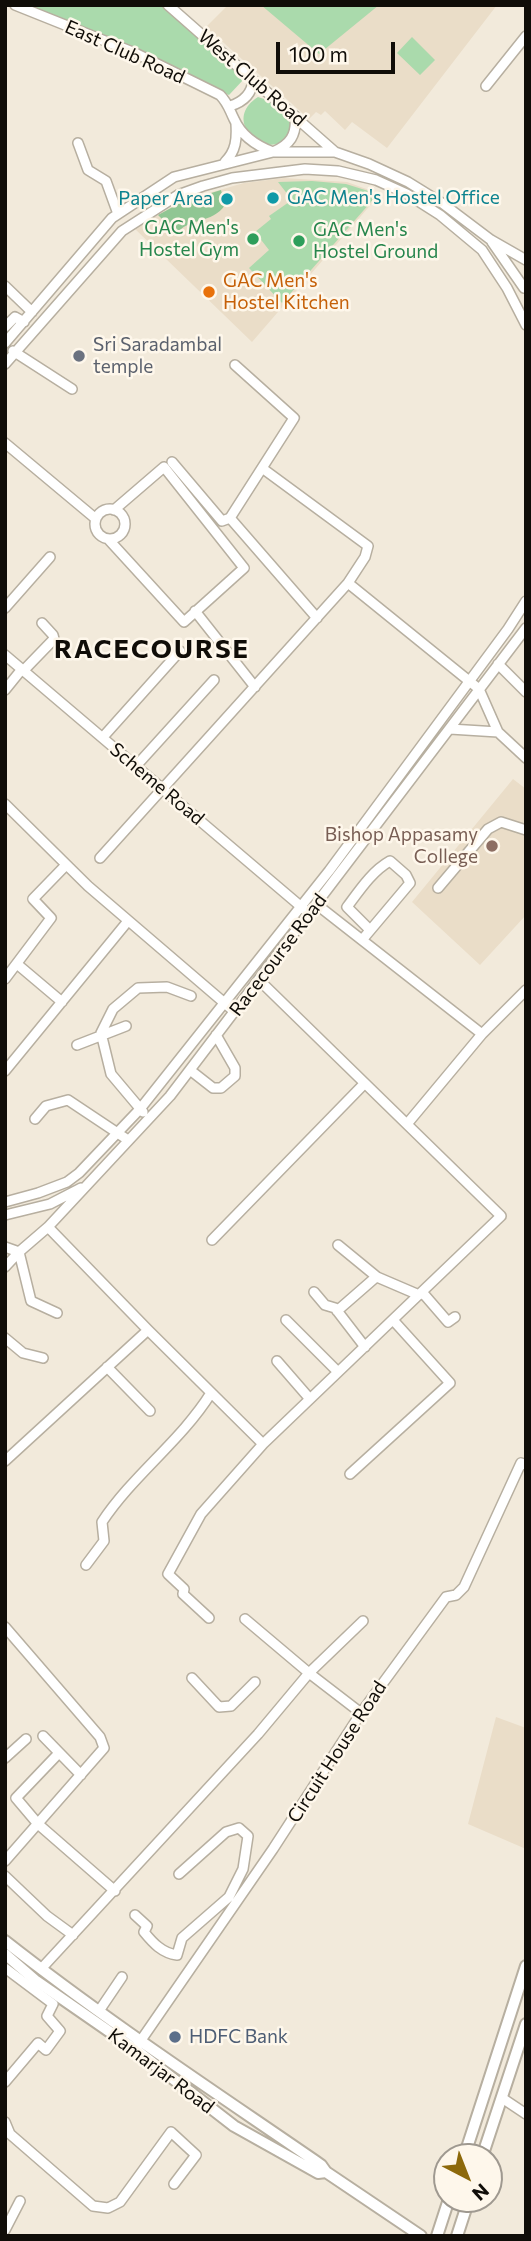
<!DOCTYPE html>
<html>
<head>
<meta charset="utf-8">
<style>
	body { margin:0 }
	#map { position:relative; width:531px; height:2241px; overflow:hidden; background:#f2eadb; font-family:Commissioner,sans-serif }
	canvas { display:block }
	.frame { position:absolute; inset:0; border:7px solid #100d08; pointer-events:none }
	.north { position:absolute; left:433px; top:2143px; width:70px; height:70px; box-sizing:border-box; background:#fef7eb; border:2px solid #9f9990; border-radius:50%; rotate:138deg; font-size:19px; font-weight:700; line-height:28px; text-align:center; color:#100d08 }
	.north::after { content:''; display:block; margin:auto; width:24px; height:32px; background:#8d690b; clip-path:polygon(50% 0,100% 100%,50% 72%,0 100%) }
	.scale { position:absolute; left:276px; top:42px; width:119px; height:32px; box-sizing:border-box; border:4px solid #100d08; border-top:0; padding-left:9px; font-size:21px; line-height:24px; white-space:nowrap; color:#100d08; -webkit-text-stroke:5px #fef7eb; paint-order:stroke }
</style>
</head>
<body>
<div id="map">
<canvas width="531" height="2241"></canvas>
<div class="frame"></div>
<div class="north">N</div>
<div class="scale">100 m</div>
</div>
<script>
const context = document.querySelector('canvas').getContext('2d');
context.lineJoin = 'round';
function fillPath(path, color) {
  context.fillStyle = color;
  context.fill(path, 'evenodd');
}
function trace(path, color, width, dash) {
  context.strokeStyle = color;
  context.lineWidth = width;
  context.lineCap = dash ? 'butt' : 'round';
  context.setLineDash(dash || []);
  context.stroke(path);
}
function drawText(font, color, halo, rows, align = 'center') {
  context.font = font + ' Commissioner,sans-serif';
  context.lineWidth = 5;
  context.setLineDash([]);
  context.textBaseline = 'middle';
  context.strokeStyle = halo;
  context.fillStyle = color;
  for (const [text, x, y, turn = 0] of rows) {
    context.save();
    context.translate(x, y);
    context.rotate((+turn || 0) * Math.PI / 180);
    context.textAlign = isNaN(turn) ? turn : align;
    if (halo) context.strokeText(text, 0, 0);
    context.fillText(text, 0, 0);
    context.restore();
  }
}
const built = new Path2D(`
	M228,5H497L387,148L352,122L345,130L325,111L321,115L316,112L309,119L206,27Z
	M284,178L347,182L380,194L252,342L135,229L181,201L244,183Z
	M513,779L526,789V915L480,965L412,902Z
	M496,1717L526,1728V1849L468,1824Z`);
const green = new Path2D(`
	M19,5H162L244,79L229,95Z
	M261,5H379L319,54Z
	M412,37L435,60L420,75L397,53Z
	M258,97L267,100L292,121L293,129C289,133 286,139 281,142C260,155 223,119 258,97Z
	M312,181L346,184L378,194L282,303L249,268L269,250L255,232L271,219L269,216L292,200L278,182Z`);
const forest = new Path2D(`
	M221,190L225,205C213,224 186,218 177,234L158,215L182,202Z`);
const minor = new Path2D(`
	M15,5L135,53L220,95C228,103 229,109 234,119C241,135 257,146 273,152C290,145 297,135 295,116
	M168,5L335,152
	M486,86L526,36
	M230,106C243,102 252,94 253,80
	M78,143L88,170L106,181L118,214
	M225,162C236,151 237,139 236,124
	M492,242L524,288
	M5,286L32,312
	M5,327L15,317L24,322
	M5,343L112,218L174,177L273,152H335L369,164L408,182L442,203L491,240L526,260
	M13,351L72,389
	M5,364L122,231L178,195L203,186L232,178L305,169L338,171L376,180L407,194L440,215L482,250L507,288L526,325
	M5,443L96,519
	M172,462L222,521L230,518L294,418L235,365
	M262,468L368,546L365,557L348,583
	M95 524a15 15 0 1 1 30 0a15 15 0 1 1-30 0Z
	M230,518L317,618
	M109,540L184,622L244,568L164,467L114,510
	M5,608L50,557
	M195,611L255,687
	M5,655L305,910
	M498,664L526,692
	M24,670L54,639L53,635L42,623
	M5,690L22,669
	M450,729L498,732L526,758
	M103,737L180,651
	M136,766L214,680
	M5,804L88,886L235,1012
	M100,858L348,583L479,689L498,732
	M438,888L488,829L501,822L526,830
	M316,904L482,1034
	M362,940L410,883L406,875L390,861C372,871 359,891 347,907L370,930
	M17,964L62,1002
	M5,979L51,918L33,899L66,865
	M77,1045L126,1026
	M190,1070L213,1088H221L235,1076V1068L216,1035
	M5,1071L128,921
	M143,1112L111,1074L101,1033L113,1009L138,988L167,987L191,996
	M35,1119L46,1106L68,1100L128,1140
	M407,1124L482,1034L526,990
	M5,1202L38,1193L67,1182L79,1173L140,1109L329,871L508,629L526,601
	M5,1215L50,1204L81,1188
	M48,1227L148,1330L263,1444
	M212,1240L364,1084
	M338,1245L377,1277L419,1295
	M5,1247L19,1252
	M19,1252L31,1301L57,1313
	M5,1267L19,1252L48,1227L170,1096L526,628
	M314,1292L325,1305L335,1308L365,1347
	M422,1292L448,1322L455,1317
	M337,1311L376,1277
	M286,1320L338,1372
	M5,1338L23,1353L43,1358
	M277,1361L310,1399
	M107,1367L150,1411
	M5,1461L148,1330
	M350,1474L450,1383L393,1320
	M86,1565L104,1541L102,1522C133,1475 181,1441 211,1393
	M209,1618L183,1594L184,1589L168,1574L201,1514L263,1444L501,1216L259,980
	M5,1627L100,1737L104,1748L5,1861
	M192,1678L219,1707L231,1706L255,1682
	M361,1713L309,1673L363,1621
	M43,1736L81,1775
	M59,1753L16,1798L38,1824L115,1891
	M5,1758L26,1739
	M5,1876L47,1916L73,1935
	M135,1915L147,1926L144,1932C153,1943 162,1953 177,1955L182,1938L229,1897L243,1869L248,1836L239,1828L226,1832L179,1874
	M5,1968L53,2004L47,2016L60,2031L46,2050L38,2043L5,2082
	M41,1969L258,1734L309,1673L245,1619
	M99,2011L122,1977
	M137,2046L273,1849L361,1713L446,1597L456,1595L464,1587L521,1463L526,1465
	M502,2098L526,2114
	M5,2122L10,2134L93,2206L108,2208L120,2202L171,2132L196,2155L174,2184
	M5,2230L20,2201`);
const major = new Path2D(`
	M5,1941C107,2021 215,2092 321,2165L326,2172L421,2236
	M5,1954L35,1980L136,2050L234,2126L318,2173L326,2172
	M464,2157L526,1966
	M482,2157L526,2024
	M437,2236L449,2199
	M457,2236L469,2199`);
const markers = [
	[273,198,7,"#0f9aa8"],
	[227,199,7,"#0f9aa8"],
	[253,239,7,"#2e9e5b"],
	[299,241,7,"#2e9e5b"],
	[209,292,7,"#e8710a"],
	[79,356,7,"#6b7280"],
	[492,846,7,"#8d6e63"],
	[175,2037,7,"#5c6f8a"]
];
const streetNames = [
	["East Club Road",125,52,24],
	["West Club Road",252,78,41],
	["Scheme Road",157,784,40],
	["Racecourse Road",278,955,-53],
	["Circuit House Road",337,1752,-57],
	["Kamarjar Road",161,2071,37]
];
const cultureNames = [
	["GAC Men's Hostel Office",287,198],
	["Paper Area",213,199,"right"]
];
const leisureNames = [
	["GAC Men's",239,228],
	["Hostel Gym",239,250],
	["GAC Men's",313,230,"left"],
	["Hostel Ground",313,252,"left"]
];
const foodNames = [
	["GAC Men's",223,281],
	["Hostel Kitchen",223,303]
];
const worshipNames = [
	["Sri Saradambal",93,345],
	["temple",93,367]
];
const educationNames = [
	["Bishop Appasamy",478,835],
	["College",478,857]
];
const serviceNames = [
	["HDFC Bank",189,2037]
];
const districtNames = [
	["RACECOURSE",152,649]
];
fillPath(built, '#eaddc8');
fillPath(green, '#aadaac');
fillPath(forest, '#90c693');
trace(minor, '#b7afa0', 12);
trace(major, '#b7afa0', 14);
trace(minor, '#fff', 9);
trace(major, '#fff', 10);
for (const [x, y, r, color] of markers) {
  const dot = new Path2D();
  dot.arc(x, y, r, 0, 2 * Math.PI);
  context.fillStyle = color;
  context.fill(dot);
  trace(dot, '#fef7eb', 2.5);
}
drawText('19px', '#100d08', '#fef7eb', streetNames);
drawText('19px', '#0d838f', '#fef7eb', cultureNames, 'left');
drawText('19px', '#27864d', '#fef7eb', leisureNames, 'right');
drawText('19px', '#c56008', '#fef7eb', foodNames, 'left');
drawText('19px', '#5b616d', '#fef7eb', worshipNames, 'left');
drawText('19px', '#785e54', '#fef7eb', educationNames, 'right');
drawText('19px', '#4e5e75', '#fef7eb', serviceNames, 'left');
context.letterSpacing = '2px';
drawText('bold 26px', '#100d08', '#fef7eb', districtNames);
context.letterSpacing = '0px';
</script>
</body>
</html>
